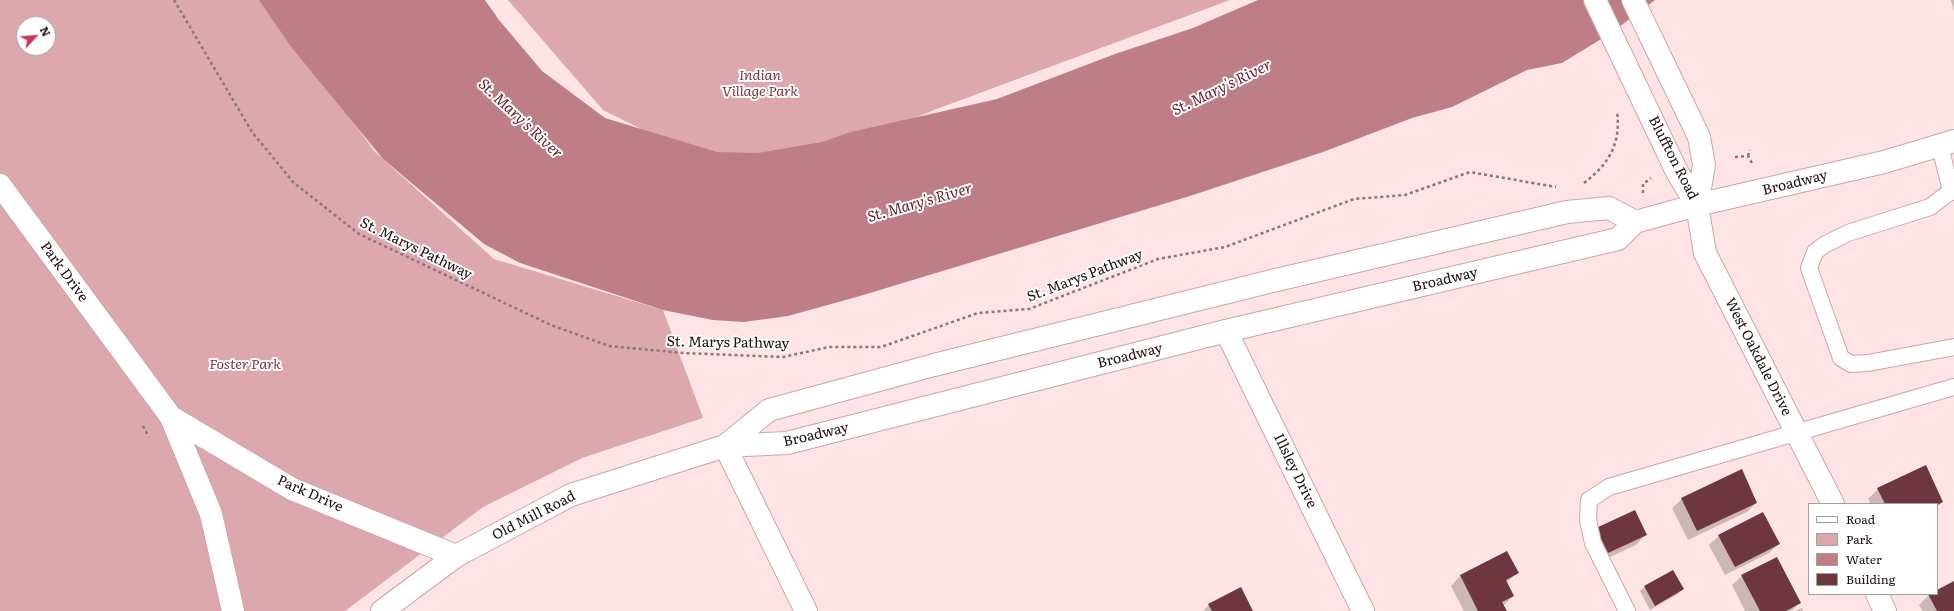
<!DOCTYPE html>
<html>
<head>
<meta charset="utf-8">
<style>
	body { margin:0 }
	#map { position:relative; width:1954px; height:611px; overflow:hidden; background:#fee4e6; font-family:Literata,serif }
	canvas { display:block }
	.legend { position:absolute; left:1808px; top:503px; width:130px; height:92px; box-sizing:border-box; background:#fff; border:1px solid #a59f9f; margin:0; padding:5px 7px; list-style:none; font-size:12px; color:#1d0e10 }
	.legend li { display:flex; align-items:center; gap:8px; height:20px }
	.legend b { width:20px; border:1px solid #a59f9f }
	.north { position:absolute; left:16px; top:16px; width:40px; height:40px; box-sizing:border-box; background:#fff; border:1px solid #a59f9f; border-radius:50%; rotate:64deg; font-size:11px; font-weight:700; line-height:16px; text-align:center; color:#1d0e10 }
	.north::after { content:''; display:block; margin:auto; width:14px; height:18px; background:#c83858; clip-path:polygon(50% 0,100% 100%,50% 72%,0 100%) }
</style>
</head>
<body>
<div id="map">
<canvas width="1954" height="611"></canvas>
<ul class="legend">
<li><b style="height:5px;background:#fff"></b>Road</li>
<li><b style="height:11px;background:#dca8ad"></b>Park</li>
<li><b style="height:11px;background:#bd7e85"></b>Water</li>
<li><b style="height:11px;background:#6e363e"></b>Building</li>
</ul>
<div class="north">N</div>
</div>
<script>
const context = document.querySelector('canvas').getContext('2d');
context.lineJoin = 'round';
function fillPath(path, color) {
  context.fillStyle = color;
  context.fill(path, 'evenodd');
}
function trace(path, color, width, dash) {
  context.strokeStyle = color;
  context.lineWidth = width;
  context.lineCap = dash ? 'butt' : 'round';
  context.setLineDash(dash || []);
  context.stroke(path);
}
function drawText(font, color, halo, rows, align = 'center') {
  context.font = font + ' Literata,serif';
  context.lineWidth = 4;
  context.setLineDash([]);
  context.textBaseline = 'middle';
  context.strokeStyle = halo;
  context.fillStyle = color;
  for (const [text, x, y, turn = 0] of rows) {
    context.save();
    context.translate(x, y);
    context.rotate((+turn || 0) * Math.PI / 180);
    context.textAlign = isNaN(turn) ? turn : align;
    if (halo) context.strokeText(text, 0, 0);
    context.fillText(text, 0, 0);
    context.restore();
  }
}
const green = new Path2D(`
	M0,0H263L375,152L494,259L663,310L703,418L582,458L483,507L345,611H0ZM24,24H48V48H24Z
	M508,0H1230L934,110L789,169L724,170L603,110Z`);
const water = new Path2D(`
	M259,0H485L499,20L542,71L605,118L717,152L758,153L822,142L851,132L997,99L1115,54L1193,28L1258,0H1655L1611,33L1562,63L1527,70L1452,107L1412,118L1323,152L1193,195L860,296L788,316L744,322L713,320L663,310L520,263L484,244L383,159L292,48Z`);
const shadow = new Path2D(`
	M1951,0H1954V12Z
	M1878,489L1942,502L1937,507V504H1871L1868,499Z
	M1682,499L1756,503L1747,512L1688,540L1672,508Z
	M1597,528L1645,535L1636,545L1599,562Z
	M1719,536L1778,544L1769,553L1725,575L1709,545Z
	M1507,552L1517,573L1506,583L1513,596L1503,606L1506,611H1464L1451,586L1460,576Z
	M1742,576L1799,603L1792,611H1745L1732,585Z
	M1954,583V611H1923L1919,605L1929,595L1937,594V591Z
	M1645,587L1683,589L1678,594L1650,610L1640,591Z
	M1209,605L1252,611H1203Z
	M1802,608L1803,611H1795Z`);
const building = new Path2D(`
	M1926,465L1943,502L1937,505L1885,504L1877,488Z
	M1742,469L1757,503L1697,531L1681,498Z
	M1635,510L1647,535L1608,553L1596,528Z
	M1763,512L1780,544L1735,567L1718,535Z
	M1507,551L1519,573L1506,580L1514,596L1502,602L1507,611H1478L1460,575Z
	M1777,557L1801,603L1786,611H1760L1741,575Z
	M1673,570L1684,589L1655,606L1644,586Z
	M1954,581V611H1937L1928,594H1937V590Z
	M1241,587L1253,611H1212L1208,604Z`);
const path = new Path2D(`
	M174,0L252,132L294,183L359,234L551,325L609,346L683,353L783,357L829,347H881L978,313L1029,309L1158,259L1225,247L1354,199L1405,195L1470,172L1556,187
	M1748,156L1750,150
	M1735,157L1748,156L1753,165
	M1584,183C1610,163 1621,143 1617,111
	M1643,193V184L1651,178
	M143,426L149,437`);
const service = new Path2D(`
	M1940,146L1951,191
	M1954,192L1951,191L1930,207L1848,233L1824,245L1815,252L1809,268L1841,358L1851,364L1868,363L1954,347
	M1627,611L1593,543L1588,520L1589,500L1609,487L1954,387`);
const minor = new Path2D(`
	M0,185L171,417
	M1697,205L1705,253L1833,504
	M1226,331L1363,611
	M1877,594L1885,611
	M233,611L211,514L171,417L292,489L456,556`);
const tertiary = new Path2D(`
	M725,446L806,611`);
const secondary = new Path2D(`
	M1595,0L1677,172L1697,205
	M1633,0L1699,137L1704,165L1697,205
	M725,446L769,410L934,365L1272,281L1567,212L1609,208L1635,222
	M382,611L456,556L571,495L725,446L787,443L1226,331L1618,239L1635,222L1697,205L1884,162L1954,141`);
const parkNames = [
	["Indian",760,76],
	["Village Park",760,92],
	["Foster Park",245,365]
];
const streetNames = [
	["Bluffton Road",1673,158,63],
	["Broadway",1795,183,-14],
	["St. Marys Pathway",416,249,26],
	["Park Drive",64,272,54],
	["St. Marys Pathway",1085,276,-21],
	["Broadway",1445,280,-13],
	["St. Marys Pathway",728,343,1],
	["Broadway",1130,356,-14],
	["West Oakdale Drive",1758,357,63],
	["Broadway",816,435,-13],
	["Illsley Drive",1295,471,64],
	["Park Drive",310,494,24],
	["Old Mill Road",534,516,-27]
];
const waterNames = [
	["St. Mary's River",1222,88,-26],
	["St. Mary's River",520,119,43],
	["St. Mary's River",920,203,-16]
];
fillPath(green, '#dca8ad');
fillPath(water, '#bd7e85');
fillPath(shadow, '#0003');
fillPath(building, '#6e363e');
trace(service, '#cea4a8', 18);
trace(minor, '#cea4a8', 24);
trace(tertiary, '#cea4a8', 24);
trace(secondary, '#cea4a8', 24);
trace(path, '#8b7779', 2.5, [3, 3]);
trace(service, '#fff', 16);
trace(minor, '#fff', 22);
trace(tertiary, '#fff', 22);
trace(secondary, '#fff', 22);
drawText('italic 14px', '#813340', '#fff', parkNames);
drawText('14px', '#1d0e10', '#fff', streetNames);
drawText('italic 15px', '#661a2a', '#fff', waterNames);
</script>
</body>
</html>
